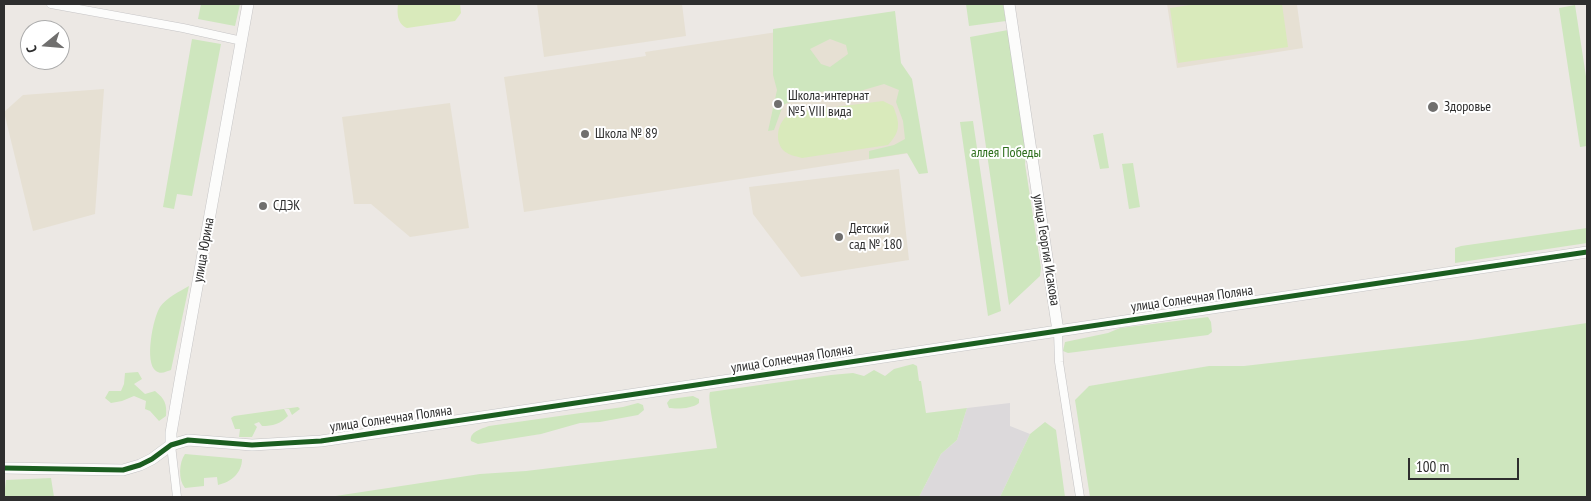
<!DOCTYPE html>
<html>
<head>
<meta charset="utf-8">
<style>
	body { margin:0 }
	#map { position:relative; width:1591px; height:501px; overflow:hidden; background:#ece8e4; font-family:"PT Sans Narrow",sans-serif }
	canvas { display:block }
	.frame { position:absolute; inset:0; border:5px solid #2e2e2e; pointer-events:none }
	.north { position:absolute; left:20px; top:20px; width:50px; height:50px; box-sizing:border-box; background:#fff; border:1px solid #ababab; border-radius:50%; rotate:253deg; font-size:14px; font-weight:700; line-height:20px; text-align:center; color:#2e2e2e }
	.north::after { content:''; display:block; margin:auto; width:18px; height:22px; background:#706f6e; clip-path:polygon(50% 0,100% 100%,50% 72%,0 100%) }
	.scale { position:absolute; left:1408px; top:458px; width:111px; height:22px; box-sizing:border-box; border:2px solid #2e2e2e; border-top:0; padding-left:6px; font-size:15px; line-height:18px; white-space:nowrap; color:#2e2e2e; -webkit-text-stroke:4px #fff; paint-order:stroke }
</style>
</head>
<body>
<div id="map">
<canvas width="1591" height="501"></canvas>
<div class="frame"></div>
<div class="north">С</div>
<div class="scale">100 m</div>
</div>
<script>
const context = document.querySelector('canvas').getContext('2d');
context.lineJoin = 'round';
function fillPath(path, color) {
  context.fillStyle = color;
  context.fill(path, 'evenodd');
}
function trace(path, color, width, dash) {
  context.strokeStyle = color;
  context.lineWidth = width;
  context.lineCap = dash ? 'butt' : 'round';
  context.setLineDash(dash || []);
  context.stroke(path);
}
function drawText(font, color, halo, rows, align = 'center') {
  context.font = font + ' "PT Sans Narrow",sans-serif';
  context.lineWidth = 4;
  context.setLineDash([]);
  context.textBaseline = 'middle';
  context.strokeStyle = halo;
  context.fillStyle = color;
  for (const [text, x, y, turn = 0] of rows) {
    context.save();
    context.translate(x, y);
    context.rotate((+turn || 0) * Math.PI / 180);
    context.textAlign = isNaN(turn) ? turn : align;
    if (halo) context.strokeText(text, 0, 0);
    context.fillText(text, 0, 0);
    context.restore();
  }
}
const industrial = new Path2D(`
	M1010,403V426L1030,434L1000,497H919L941,454L957,440L967,408Z`);
const education = new Path2D(`
	M537,4H682L686,36L544,57Z
	M1167,4H1304L1297,5L1303,48L1177,68Z
	M889,15L910,153L524,212L504,77L646,56L645,52Z
	M104,89L95,214L33,231L4,112L23,95Z
	M450,103L469,228L410,237L371,204H354L342,117Z
	M899,169L909,260L801,277L753,214L749,187Z`);
const green = new Path2D(`
	M201,4H240L235,26L198,19Z
	M966,4H1003L1006,21L969,26Z
	M1575,5L1587,83V146L1580,147L1559,8Z
	M895,11L901,63L912,79L928,173L919,174L907,153L869,159V151L894,145L905,139L903,121L896,102L899,90L884,84L850,94L812,91L783,105L774,130L768,131L777,90L773,75V29ZM830,39L846,45L848,54L830,67L821,64L810,49Z
	M1008,30L1026,153L1025,164L1041,268L1040,276L1009,305L970,37Z
	M192,39L221,44L192,196L177,194L174,209L163,207Z
	M973,121L1001,311L988,316L960,122Z
	M1103,133L1109,168L1100,169L1093,135Z
	M1133,163L1140,207L1129,209L1122,164Z
	M1587,228V243L1455,263V248L1461,246Z
	M189,286L171,370C167,371 161,375 156,371C144,363 153,318 160,307C166,298 180,291 189,286Z
	M1208,317L1211,322L1212,332L1208,335L1068,353L1063,351L1065,342L1108,333L1120,328Z
	M1587,323V497H1090L1075,400L1089,386L1209,366H1244L1471,340Z
	M913,364L917,366L919,381H921L926,413L967,408L957,440L941,454L919,497H329L480,474L526,471L717,448C716,436 707,399 710,392L831,375L853,373L864,376L874,370L885,376L894,369Z
	M138,372L142,379L134,384L145,394L155,391C165,399 167,404 166,416L159,421L150,411L145,409L146,401L134,396L122,401L111,403L105,398L109,391H121L124,384L125,373Z
	M693,396L699,399V403C692,409 677,409 669,408L667,403L670,399Z
	M638,403L643,405L644,410L638,415L600,422L580,423L541,434L478,444L471,441C469,432 481,429 489,426L623,407Z
	M298,407L300,409L292,415L289,409H284L288,416C280,424 273,426 262,426L259,422L254,424L257,427L252,437H239L240,429H235L231,418L234,416Z
	M1045,422L1056,430L1065,497H1000L1030,434Z
	M185,454L242,459C242,473 231,482 218,485L217,477L204,478V486L185,488C178,480 179,462 185,454Z
	M51,478L54,497H4L6,480Z`);
const pitch = new Path2D(`
	M398,4H460L461,13L455,21L407,28C397,24 397,13 398,4Z
	M1197,4H1282L1288,47L1178,63L1170,8Z
	M883,101L893,106C900,123 901,131 888,145L802,158C795,156 788,155 783,150C775,141 777,125 786,117C788,115 793,114 796,112Z`);
const street = new Path2D(`
	M51,4L183,28L242,41
	M1058,331L1059,362L1080,497
	M171,445L177,497`);
const secondary = new Path2D(`
	M1009,4L1058,331
	M171,445V433L180,381L248,4
	M4,468L123,470L140,465L152,459L171,445L188,440L252,445L321,441L1587,252`);
const cycleway = new Path2D(`
	M4,468L123,470L140,465L152,459L171,445L188,440L252,445L321,441L1587,252`);
const markers = [
	[778,104,5,"#706f6e"],
	[1433,107,6,"#706f6e"],
	[585,134,5,"#706f6e"],
	[263,206,5,"#706f6e"],
	[839,237,5,"#706f6e"]
];
const poiNames = [
	["Школа-интернат",788,96],
	["№5 VIII вида",788,112],
	["Здоровье",1444,107],
	["Школа № 89",595,134],
	["СДЭК",273,206],
	["Детский",849,229],
	["сад № 180",849,245]
];
const parkNames = [
	["аллея Победы",1006,153]
];
const streetNames = [
	["улица Юрина",204,250,-80],
	["улица Георгия Исакова",1046,250,81],
	["улица Солнечная Поляна",1192,299,-8],
	["улица Солнечная Поляна",792,359,-9],
	["улица Солнечная Поляна",391,419,-8]
];
fillPath(industrial, '#dcd9db');
fillPath(education, '#e6e0d3');
fillPath(green, '#cee6be');
fillPath(pitch, '#d9eabb');
trace(street, '#c5c4c5', 9);
trace(secondary, '#c5c4c5', 12);
trace(street, '#fcfcfb', 8);
trace(secondary, '#fcfcfb', 11);
trace(cycleway, '#1b5e20', 5);
for (const [x, y, r, color] of markers) {
  const dot = new Path2D();
  dot.arc(x, y, r, 0, 2 * Math.PI);
  context.fillStyle = color;
  context.fill(dot);
  trace(dot, '#fff', 2);
}
drawText('14px', '#2e2e2e', '#fff', poiNames, 'left');
drawText('14px', '#2c6e1b', '#fff', parkNames);
drawText('14px', '#2e2e2e', '#fff', streetNames);
</script>
</body>
</html>
